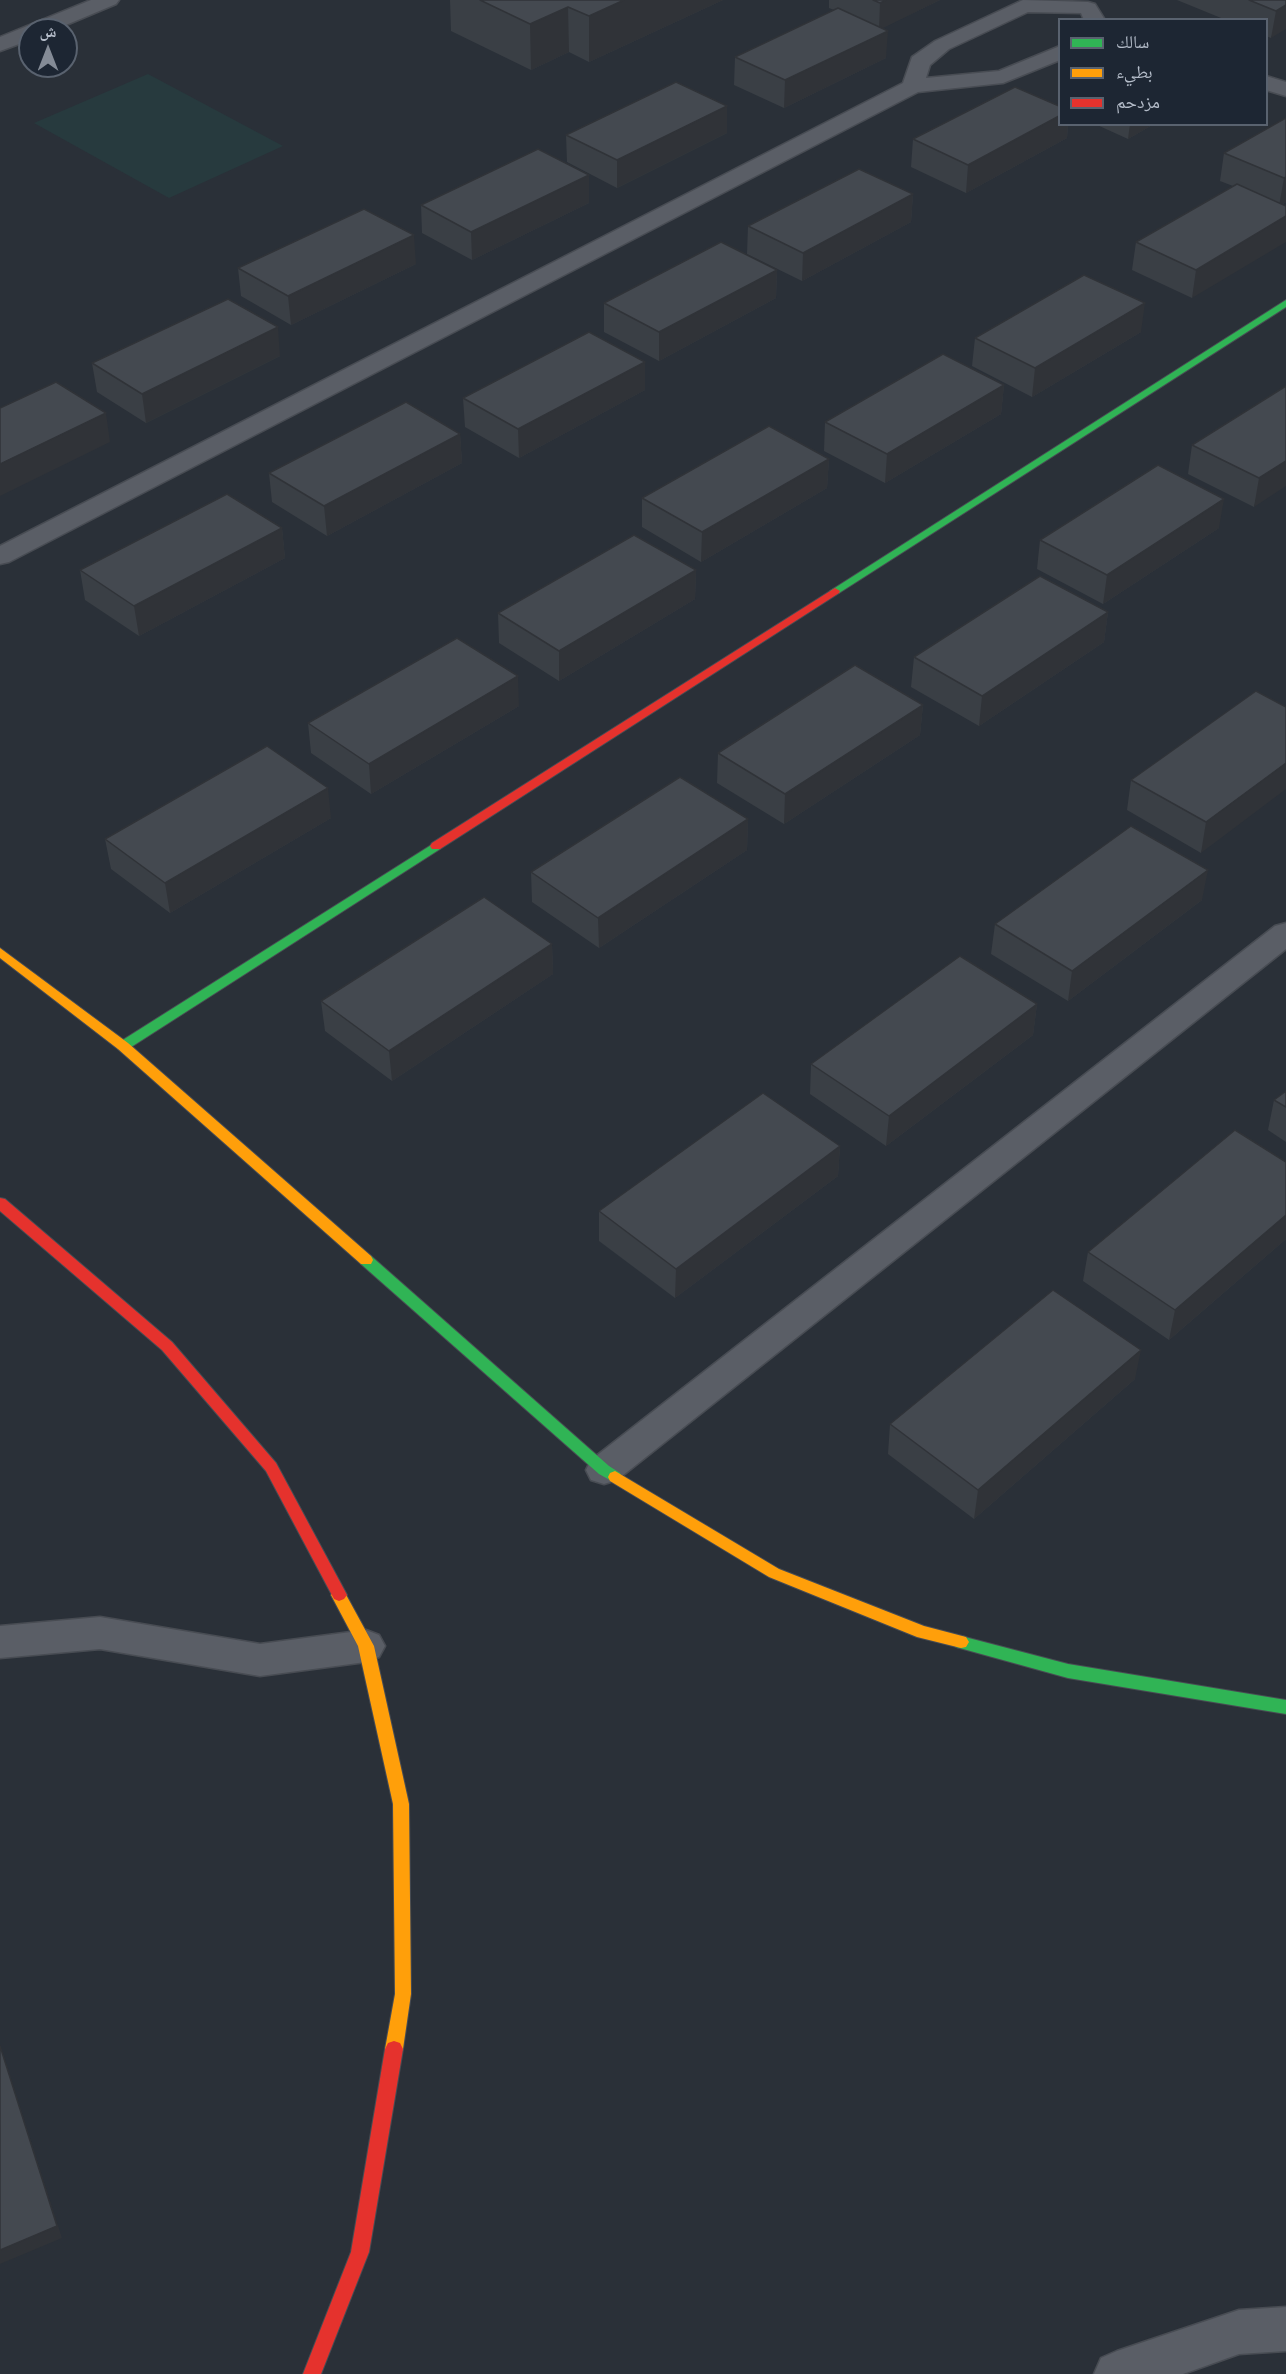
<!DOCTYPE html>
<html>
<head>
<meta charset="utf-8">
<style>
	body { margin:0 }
	#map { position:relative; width:1286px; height:2374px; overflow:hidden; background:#2a3038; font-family:Poppins,"Noto Naskh Arabic",sans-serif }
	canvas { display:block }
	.legend { position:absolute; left:1058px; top:18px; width:210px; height:108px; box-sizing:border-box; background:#1d2633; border:2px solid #59626f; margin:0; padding:8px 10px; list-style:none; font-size:18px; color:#b4bcc9 }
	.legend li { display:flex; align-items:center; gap:12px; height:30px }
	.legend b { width:30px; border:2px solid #59626f }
	.north { position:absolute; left:18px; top:18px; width:60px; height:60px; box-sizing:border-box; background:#1d2633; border:2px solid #59626f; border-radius:50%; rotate:0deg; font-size:16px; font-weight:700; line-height:24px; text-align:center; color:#b4bcc9 }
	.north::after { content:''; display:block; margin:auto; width:21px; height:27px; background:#848b96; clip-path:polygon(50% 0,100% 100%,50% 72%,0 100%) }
</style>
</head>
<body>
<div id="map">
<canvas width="1286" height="2374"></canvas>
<ul class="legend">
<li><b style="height:8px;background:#30b455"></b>سالك</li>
<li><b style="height:8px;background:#ff9f0a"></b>بطيء</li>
<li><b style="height:8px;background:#e5322d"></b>مزدحم</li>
</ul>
<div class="north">ش</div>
</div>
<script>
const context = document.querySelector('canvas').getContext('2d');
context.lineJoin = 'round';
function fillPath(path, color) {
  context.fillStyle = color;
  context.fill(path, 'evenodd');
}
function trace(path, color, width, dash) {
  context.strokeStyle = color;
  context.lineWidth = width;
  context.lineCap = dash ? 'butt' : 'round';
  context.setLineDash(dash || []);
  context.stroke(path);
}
const green = new Path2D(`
	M148,74L283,146L169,198L34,123Z`);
const lane = new Path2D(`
	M100,1617L260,1644L366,1630L379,1635L385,1646L379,1657L366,1662L260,1676L100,1649L0,1658V1626Z`);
const street = new Path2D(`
	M91,0H119L116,4L54,30H30V40L0,51V37Z
	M1023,0L1088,2L1095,4L1105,20H1084L1081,13L1028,12L949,49L930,65L926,78L999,71L1060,46V60L1003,83L918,92L9,562L0,564V546L903,83L912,57L935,41Z
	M1266,76L1286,82V96L1266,90Z
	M1286,923V949L617,1480L604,1484L591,1480L586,1470L591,1460L1275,926Z
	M1286,2307V2351L1239,2354L1183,2374H1094L1101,2358L1117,2351L1239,2310Z`);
const fast = new Path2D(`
	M1286,300V307L839,593H831L830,591Z
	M436,842L442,846L440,849L128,1049H118L117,1046L118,1043Z
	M366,1255L371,1256L609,1466L620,1473L622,1477L620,1481L615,1483L599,1474L361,1264L359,1260L361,1256Z
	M961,1636L1068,1664L1286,1700V1714L1068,1678L956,1647L953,1642L956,1637Z`);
const slow = new Path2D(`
	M0,948L128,1043L371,1256L373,1260L371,1264H361L118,1049L0,958Z
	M615,1471L779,1569L924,1626L966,1637L969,1642L966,1647L961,1648L917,1637L769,1577L610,1481L608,1477L610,1473Z
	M339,1589L344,1591L374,1646L409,1804L411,1994L403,2049L400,2055L394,2057L388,2055L385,2049L395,1994L393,1804L358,1646L331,1595L334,1591Z`);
const jam = new Path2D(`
	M835,588L840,591L839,593L440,849H432L430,846L432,843Z
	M0,1198L5,1199L172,1342L276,1463L347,1595L344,1599L339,1601L334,1599L266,1471L162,1350L0,1211Z
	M394,2041L400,2043L403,2049L369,2252L321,2374H303L351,2252L385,2049L388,2043Z`);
const wall = new Path2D(`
	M450,0H723L589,62L569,52L531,70L451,31Z
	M829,0H940L882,28L886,58L784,108L734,85L735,57L834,10L829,8Z
	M1177,0H1286L1271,38L1266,36V20H1226Z
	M1286,118V202L1283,204L1192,298L1132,270L1136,242L1233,186L1220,181L1224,153Z
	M1059,124H1068L1067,138L966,193L911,167L913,139Z
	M1095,124H1154L1128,139Z
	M727,133L617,188L567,162L566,135Z
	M589,175V203L472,260L422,233L421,205Z
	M913,194L911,222L802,281L747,254L748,226Z
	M416,264L291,325L241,296L238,268Z
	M777,270L776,298L659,361L604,332V303Z
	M1141,332L1032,397L972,366L975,338Z
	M280,356L146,423L97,392L92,363Z
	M645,362V390L519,458L465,427L463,398Z
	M1004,385L1001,414L885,483L824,451L825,422Z
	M1286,386L1254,507L1188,474L1192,445Z
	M460,434L462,463L327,536L272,502L269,473Z
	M829,459L827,488L701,562L642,527V498Z
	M282,528L285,558L139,636L85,600L80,570Z
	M1219,528L1103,604L1037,569L1040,540Z
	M696,570L695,599L559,681L499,643L498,613Z
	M1108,612L1104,642L979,726L911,687L914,657Z
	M1256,691L1201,853L1127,810L1131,780Z
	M923,705L920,735L784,824L717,783L718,753Z
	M519,706L371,794L311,753L308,723Z
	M331,818L170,913L111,869L105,839Z
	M748,819L747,850L599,948L532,902L531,872Z
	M1202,900L1068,1001L991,954L995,924Z
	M552,944L553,974L392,1081L325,1031L321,1001Z
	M1037,1004L1033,1035L886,1146L810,1094L811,1064Z
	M1286,1091V1142L1268,1130L1274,1100Z
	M840,1146L838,1176L675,1298L599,1241V1211Z
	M1286,1162V1239L1169,1340L1083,1281L1088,1252Z
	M1135,1379L974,1519L888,1454L890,1424Z`);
const shadedWall = new Path2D(`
	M624,0H723L589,62V16Z
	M886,0H940L879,30L880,3Z
	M1286,5V29L1271,38L1276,11Z
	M568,7L569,52L531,70L530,24Z
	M888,31L886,58L784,108L785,80Z
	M727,106V133L617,188V160Z
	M1059,116V124H1068L1067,138L966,193L968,165Z
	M1130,124H1154L1128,139Z
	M589,175V203L472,260L471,232Z
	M1286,177V202L1279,206L1284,178Z
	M913,194L911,222L802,281L803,253Z
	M1286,216V242L1192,298L1196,270Z
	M414,235L416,264L291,325L288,296Z
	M777,270L776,298L659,361V332Z
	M1145,303L1141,332L1032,397L1035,368Z
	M278,327L280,356L146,423L142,394Z
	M645,362V390L519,458L518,429Z
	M1004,385L1001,414L885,483L887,454Z
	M106,413L110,442L0,496V464Z
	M460,434L462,463L327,536L324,506Z
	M829,459L827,488L701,562L702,532Z
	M1286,461V486L1254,507L1259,478Z
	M1224,499L1219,528L1103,604L1107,575Z
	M282,528L285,558L139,636L134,606Z
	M696,570L695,599L559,681V651Z
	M1108,612L1104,642L979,726L982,696Z
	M518,676L519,706L371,794L369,764Z
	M923,705L920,735L784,824L785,794Z
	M1286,763V789L1201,853L1206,822Z
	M328,788L331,818L170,913L165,883Z
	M748,819L747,850L599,948L598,918Z
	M1208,870L1202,900L1068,1001L1072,971Z
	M552,944L553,974L392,1081L389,1051Z
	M1037,1004L1033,1035L886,1146L889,1116Z
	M840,1146L838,1176L675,1298L676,1269Z
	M1286,1215V1239L1169,1340L1175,1310Z
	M1141,1350L1135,1379L974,1519L978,1490Z
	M0,2045L62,2238L0,2264Z`);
const building = new Path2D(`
	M480,0H624L589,16L568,7L530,24Z
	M873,0H886L880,3Z
	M1249,0H1286V5L1276,11Z
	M838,8L888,31L785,80L735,57Z
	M676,82L727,106L617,160L566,135Z
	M1015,87L1059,106V116L968,165L913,139Z
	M1286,118V177L1284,178L1224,153Z
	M538,149L589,175L471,232L421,205Z
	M859,169L913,194L803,253L748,226Z
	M1237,184L1286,206V216L1196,270L1136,242Z
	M364,209L414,235L288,296L238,268Z
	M721,242L777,270L659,332L604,303Z
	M1084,275L1145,303L1035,368L975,338Z
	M228,299L278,327L142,394L92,363Z
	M589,332L645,362L518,429L463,398Z
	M943,354L1004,385L887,454L825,422Z
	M56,382L106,413L0,464V408Z
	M1286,386V461L1259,478L1192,445Z
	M406,402L460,434L324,506L269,473Z
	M769,426L829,459L702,532L642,498Z
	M1158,465L1224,499L1107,575L1040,540Z
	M227,494L282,528L134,606L80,570Z
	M634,535L696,570L559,651L498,613Z
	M1040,576L1108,612L982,696L914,657Z
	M457,638L518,676L369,764L308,723Z
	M855,665L923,705L785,794L718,753Z
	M1256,691L1286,707V763L1206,822L1131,780Z
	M267,746L328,788L165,883L105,839Z
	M680,777L748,819L598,918L531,872Z
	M1131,826L1208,870L1072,971L995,924Z
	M484,897L552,944L389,1051L321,1001Z
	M960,956L1037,1004L889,1116L811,1064Z
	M1286,1091V1107L1274,1100Z
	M763,1093L840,1146L676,1269L599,1211Z
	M1235,1130L1286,1162V1215L1175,1310L1088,1252Z
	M1053,1290L1141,1350L978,1490L890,1424Z
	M0,2046L57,2226L0,2250Z`);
fillPath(green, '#273a3e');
trace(lane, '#484c53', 3);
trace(street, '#484c53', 3);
trace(fast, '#484c53', 2);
trace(slow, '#484c53', 2);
trace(jam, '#484c53', 2);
fillPath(lane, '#5a5e66');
fillPath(street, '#5a5e66');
fillPath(fast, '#30b455');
fillPath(slow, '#ff9f0a');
fillPath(jam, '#e5322d');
fillPath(wall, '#3a3f45');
fillPath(shadedWall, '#303338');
fillPath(building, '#444950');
trace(building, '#303338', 1.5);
</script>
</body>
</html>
